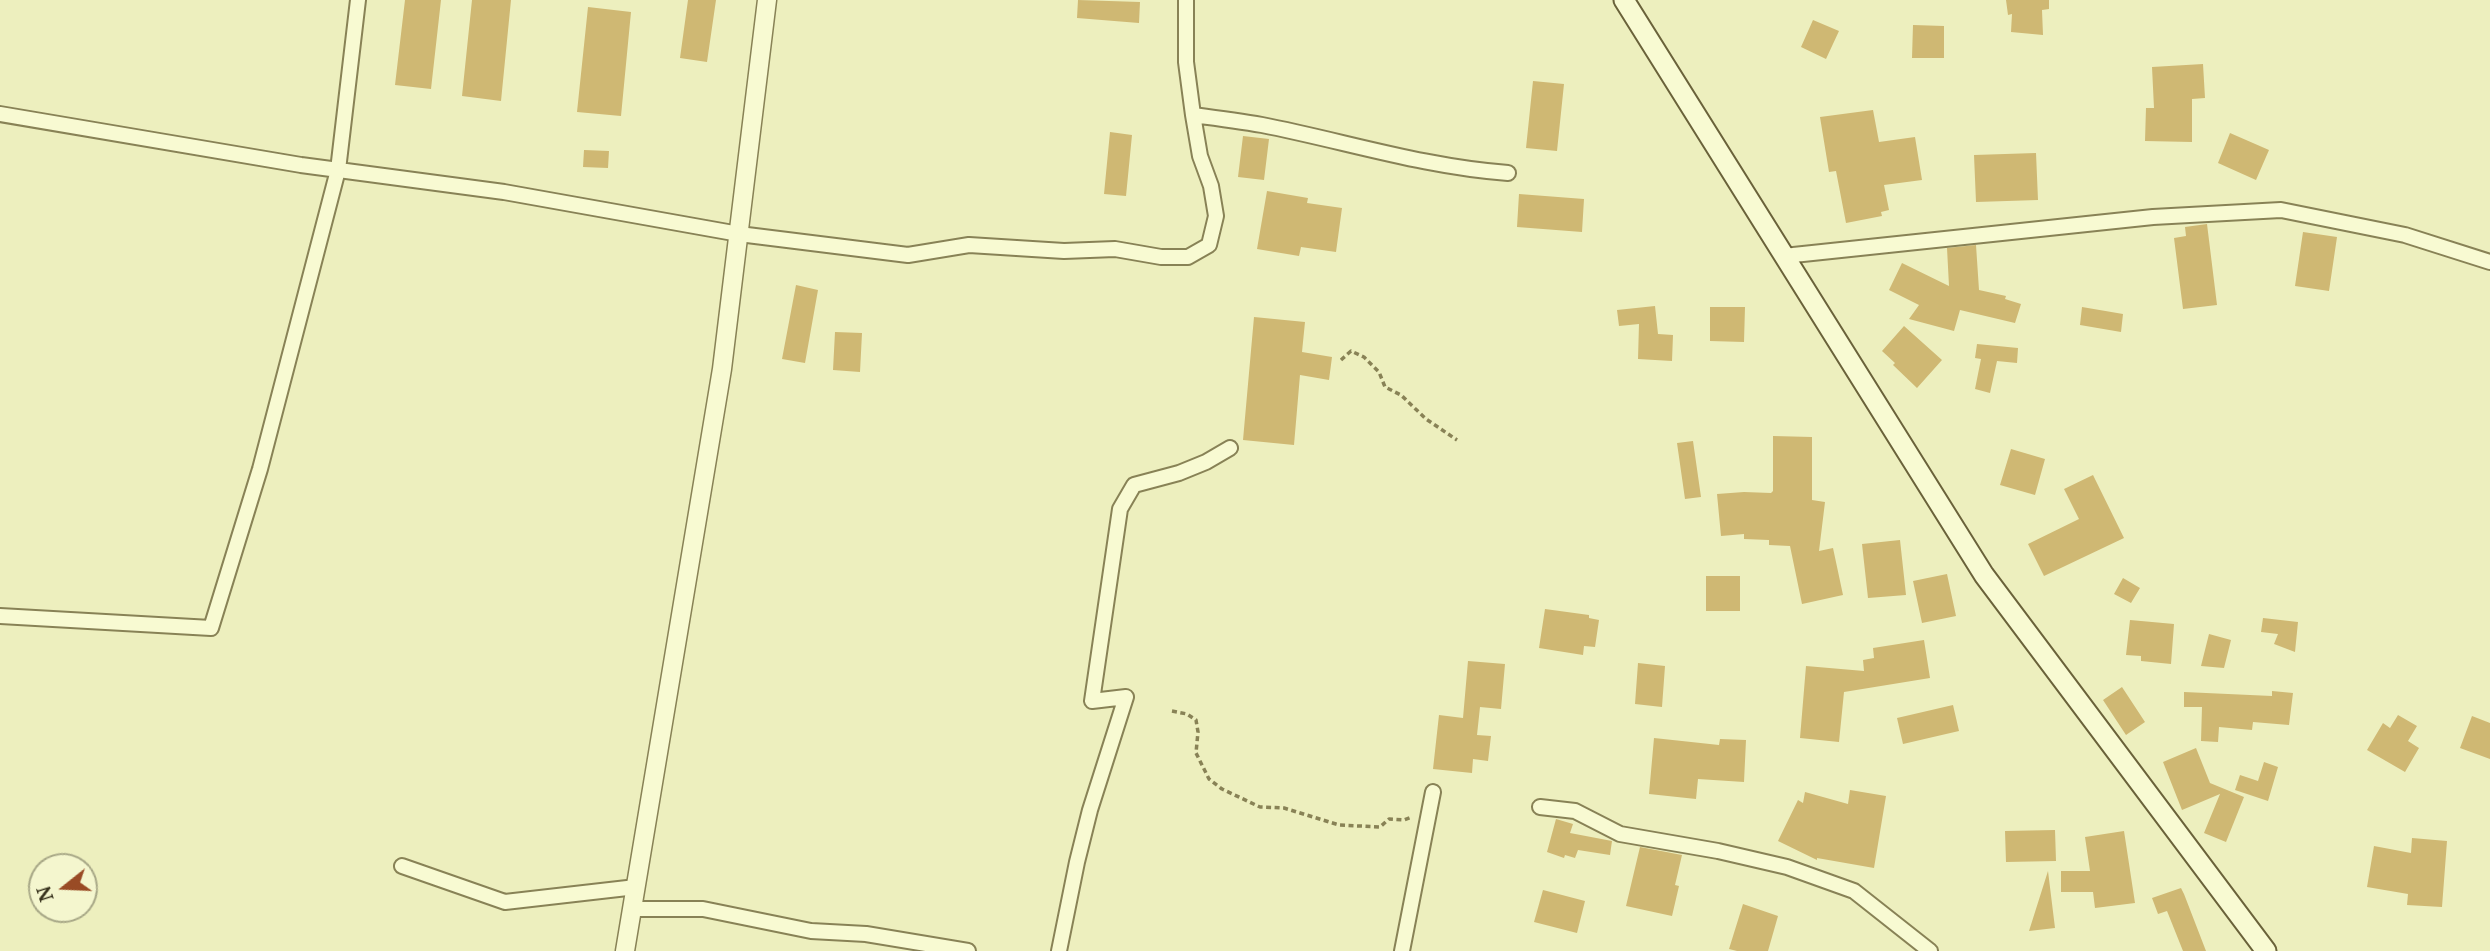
<!DOCTYPE html>
<html>
<head>
<meta charset="utf-8">
<style>
	body { margin:0 }
	#map { position:relative; width:2490px; height:951px; overflow:hidden; background:#edefbe; font-family:"Noto Serif",serif }
	canvas { display:block }
	.north { position:absolute; left:28px; top:853px; width:70px; height:70px; box-sizing:border-box; background:#f4f6ce; border:2px solid #a8a887; border-radius:50%; rotate:252deg; font-size:19px; font-weight:700; line-height:28px; text-align:center; color:#37321c }
	.north::after { content:''; display:block; margin:auto; width:24px; height:32px; background:#994b25; clip-path:polygon(50% 0,100% 100%,50% 72%,0 100%) }
</style>
</head>
<body>
<div id="map">
<canvas width="2490" height="951"></canvas>
<div class="north">N</div>
</div>
<script>
const context = document.querySelector('canvas').getContext('2d');
context.lineJoin = 'round';
function fillPath(path, color) {
  context.fillStyle = color;
  context.fill(path, 'evenodd');
}
function trace(path, color, width, dash) {
  context.strokeStyle = color;
  context.lineWidth = width;
  context.lineCap = dash ? 'butt' : 'round';
  context.setLineDash(dash || []);
  context.stroke(path);
}
const building = new Path2D(`
	M405,0H441L431,89L395,85Z
	M472,0H511L501,101L462,96Z
	M688,0H716L707,62L680,58Z
	M1078,0L1140,2L1139,23L1077,18Z
	M2006,0H2049V9L2042,10L2043,35L2011,32L2012,14L2008,15Z
	M588,7L631,12L621,116L577,112Z
	M1813,20L1839,31L1826,59L1801,47Z
	M1913,25L1944,26V58H1912Z
	M2203,64L2205,98L2192,99V142L2145,141L2146,108H2154L2152,67Z
	M1533,81L1564,84L1557,151L1526,148Z
	M1873,110L1879,142L1915,137L1922,180L1884,185L1889,210L1881,212L1882,216L1846,223L1836,171L1829,172L1820,117Z
	M1110,132L1132,135L1126,196L1104,194Z
	M2230,133L2269,150L2256,180L2218,163Z
	M1243,136L1269,139L1264,180L1238,177Z
	M584,150L609,151L608,168L583,167Z
	M2036,153L2038,200L1976,202L1974,155Z
	M1267,191L1308,198L1307,203L1342,208L1336,252L1301,247L1299,256L1257,249Z
	M1519,194L1584,199L1582,232L1517,227Z
	M2207,224L2217,305L2183,309L2174,238L2186,236L2185,227Z
	M2303,232L2337,237L2329,291L2295,286Z
	M1976,245L1979,290L2006,296L2005,299L2021,304L2015,323L1960,310L1954,331L1909,319L1919,305L1889,290L1902,263L1949,286L1947,248Z
	M796,285L818,290L805,363L782,359Z
	M1655,306L1658,334L1673,335L1672,361L1638,359L1639,324L1619,326L1617,310Z
	M1710,307H1745L1744,342L1710,341Z
	M2082,307L2123,314L2121,332L2080,325Z
	M1254,317L1305,322L1302,352L1332,357L1329,380L1300,375L1294,445L1243,440Z
	M1904,326L1942,360L1917,388L1893,365L1895,363L1882,351Z
	M835,332L862,333L860,372L833,370Z
	M1977,344L2018,348L2017,363L1997,361L1990,393L1975,389L1981,359L1975,358Z
	M1773,436L1812,437V500L1825,502L1819,551L1833,548L1843,595L1802,604L1790,546L1769,545V540L1744,539V534L1721,536L1717,494L1744,492L1771,493L1773,491Z
	M1693,441L1701,497L1685,499L1677,443Z
	M2011,449L2045,459L2035,495L2000,485Z
	M2093,475L2124,538L2044,576L2028,544L2079,519L2064,489Z
	M1900,540L1906,595L1868,598L1862,544Z
	M1947,574L1956,616L1922,623L1913,581Z
	M1706,576H1740V611H1706Z
	M2123,578L2140,588L2131,603L2114,594Z
	M1545,609L1589,615V618L1599,620L1595,647L1584,646L1583,655L1539,648Z
	M2263,618L2298,622L2295,652L2274,644L2278,634L2261,632Z
	M2130,620L2174,624L2171,664L2141,661V656L2126,655Z
	M2209,634L2231,640L2224,668L2201,666Z
	M1924,640L1930,678L1844,692L1839,742L1800,738L1806,666L1864,671L1863,660L1874,658L1873,648Z
	M1468,661L1505,664L1501,709L1480,707L1477,735L1491,736L1488,761L1473,759L1472,773L1433,769L1439,715L1463,718Z
	M1638,663L1665,666L1662,707L1635,704Z
	M2122,687L2145,722L2126,735L2103,700Z
	M2272,691L2293,693L2289,725L2253,722L2252,730L2219,727L2218,742L2201,741L2202,707H2184V692L2272,696Z
	M1953,705L1959,731L1903,744L1897,718Z
	M2398,715L2417,726L2408,741L2419,748L2405,772L2367,750L2383,723L2390,728Z
	M2472,716L2490,723V759L2460,748Z
	M1654,738L1719,745L1720,739L1746,740L1744,782L1698,779L1696,799L1649,794Z
	M2196,748L2210,783L2244,797L2226,842L2204,833L2220,794L2182,810L2163,762Z
	M2264,762L2278,767L2268,801L2235,790L2240,775L2258,781Z
	M1850,790L1886,796L1874,868L1817,858V860L1778,841L1798,800L1803,803L1805,792L1848,804Z
	M1556,819L1573,824L1570,833L1612,841L1610,855L1578,850L1575,858L1565,855L1564,858L1547,852Z
	M2055,830L2056,861L2006,862L2005,831Z
	M2124,831L2135,903L2095,908L2093,892H2061V871H2090L2085,837Z
	M2412,838L2447,841L2442,907L2407,905L2408,894L2367,887L2374,846L2411,853Z
	M1640,847L1682,855L1675,885L1679,886L1672,916L1626,906Z
	M2048,871L2055,928L2029,931Z
	M2181,888L2184,894L2206,951H2183L2167,911L2158,914L2152,898Z
	M1543,890L1585,901L1577,933L1534,922Z
	M1743,904L1778,916L1768,951H1737L1729,949Z`);
const path = new Path2D(`
	M1341,360L1351,351L1364,357L1379,372L1385,387L1401,395L1426,419L1457,440
	M1172,711L1187,714L1196,720L1198,732L1196,753L1209,779L1222,789L1260,807L1284,808L1339,825L1380,827L1389,819L1404,820L1412,817`);
const minor = new Path2D(`
	M0,114L301,165L504,192L739,234L908,255L969,245L1064,251L1115,249L1161,257H1188L1209,245L1216,216L1211,186L1200,156L1193,115L1186,62V0
	M1193,115C1216,118 1239,121 1262,125C1344,141 1424,167 1508,173
	M1784,256L2153,217L2281,210L2405,235L2490,262
	M0,616L211,628L260,469L338,170L358,0
	M1540,807L1575,811L1620,834L1718,851L1787,867L1854,891L1930,951
	M402,866L505,902L636,887
	M633,909H703L811,931L866,934L968,951
	M1059,951L1077,862L1090,810L1126,697L1092,701L1120,509L1134,485L1179,473L1206,462L1230,448
	M1402,951L1433,792`);
const tertiary = new Path2D(`
	M625,951L722,369L767,0`);
const secondary = new Path2D(`
	M1624,0L1984,575L2266,951`);
fillPath(building, '#cfb873');
trace(minor, '#888256', 18);
trace(tertiary, '#888256', 21);
trace(secondary, '#6a623a', 23);
trace(path, '#888256', 3.5, [5, 3.5]);
trace(minor, '#f8fad2', 14);
trace(tertiary, '#f8fad2', 18);
trace(secondary, '#f8fad2', 19);
</script>
</body>
</html>
